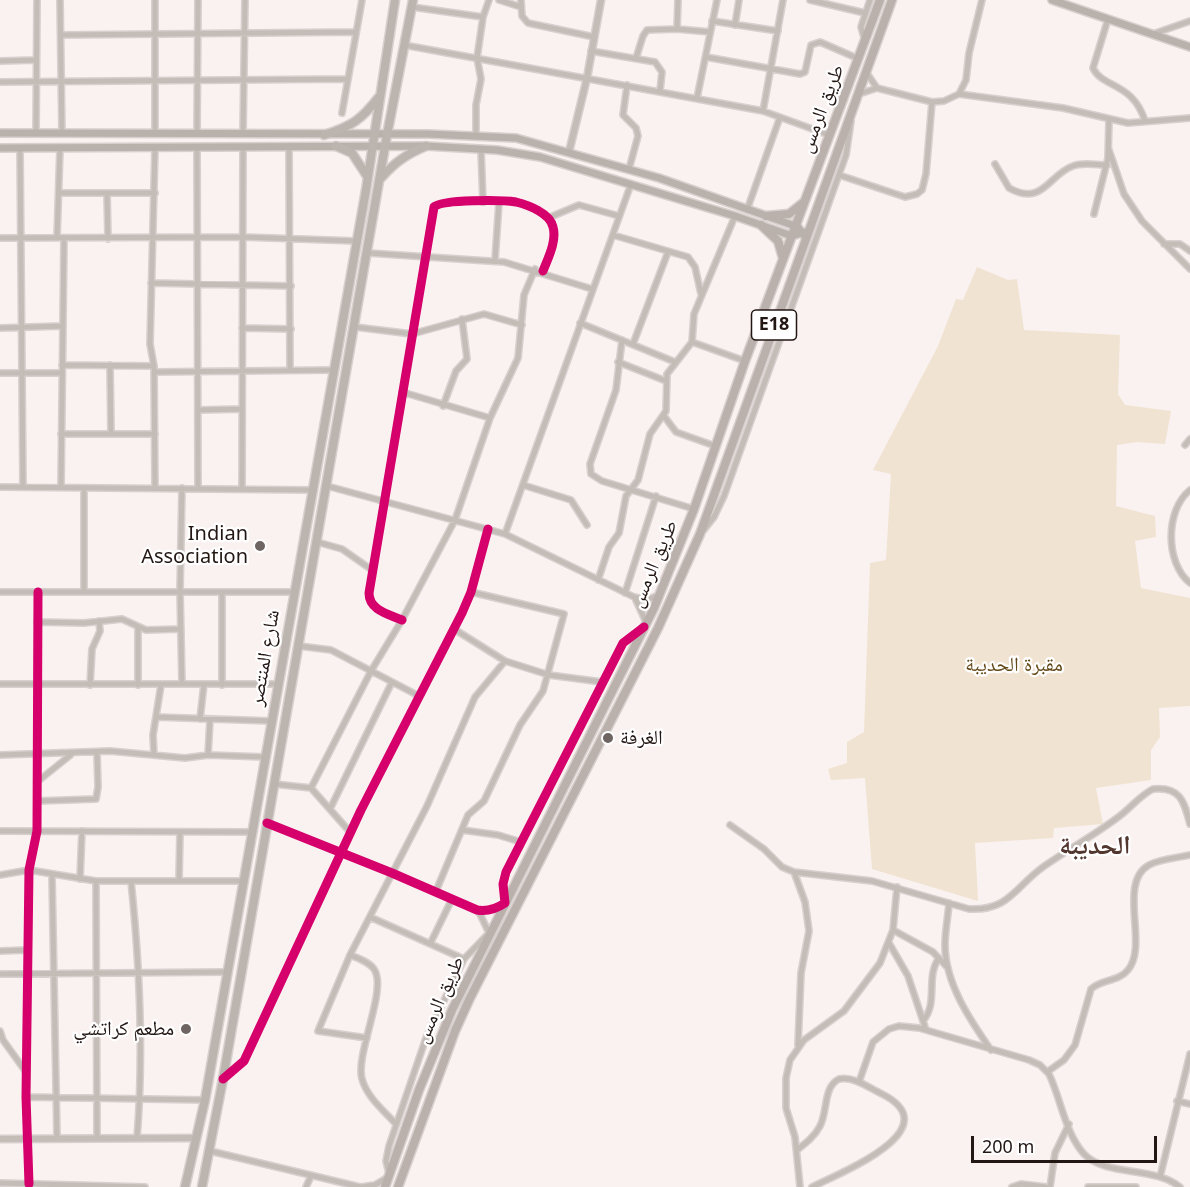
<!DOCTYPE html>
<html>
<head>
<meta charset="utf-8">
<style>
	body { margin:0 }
	#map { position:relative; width:1190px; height:1187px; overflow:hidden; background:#faf2f0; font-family:"Noto Sans",sans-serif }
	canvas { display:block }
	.scale { position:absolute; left:971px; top:1136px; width:186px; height:27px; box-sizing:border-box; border:3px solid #231714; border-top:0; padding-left:8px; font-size:18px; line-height:21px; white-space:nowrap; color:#231714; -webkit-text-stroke:4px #fff; paint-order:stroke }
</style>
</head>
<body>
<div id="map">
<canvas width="1190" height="1187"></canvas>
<div class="scale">200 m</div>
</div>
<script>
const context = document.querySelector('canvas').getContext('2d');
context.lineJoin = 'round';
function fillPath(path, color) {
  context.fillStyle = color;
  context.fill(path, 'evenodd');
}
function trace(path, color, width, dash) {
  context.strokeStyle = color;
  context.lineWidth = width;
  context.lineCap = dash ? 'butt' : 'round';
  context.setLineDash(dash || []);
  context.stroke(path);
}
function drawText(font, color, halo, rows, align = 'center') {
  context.font = font + ' "Noto Sans","Noto Naskh Arabic",sans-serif';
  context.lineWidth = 4.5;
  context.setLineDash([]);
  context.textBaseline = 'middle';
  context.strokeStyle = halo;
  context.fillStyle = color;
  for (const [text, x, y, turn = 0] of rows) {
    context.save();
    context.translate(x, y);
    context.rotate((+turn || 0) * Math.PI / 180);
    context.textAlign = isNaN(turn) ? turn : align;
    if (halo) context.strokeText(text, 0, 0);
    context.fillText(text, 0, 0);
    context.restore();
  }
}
const green = new Path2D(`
	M977,267L1008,280L1017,279L1024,330L1120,335L1118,394L1125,405L1171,411L1165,444L1137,442L1117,445L1116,506L1155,516L1156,537L1135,541L1141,588L1190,598V706L1159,708L1160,737L1151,750V780L1096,788L1103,824L1054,828L1053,838L975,843L978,901L872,869L865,778L831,780L828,769L847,763V742L864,732L870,563L886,560L891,474L873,470L938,346L956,299L963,300Z`);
const minor = new Path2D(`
	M60,0L62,134
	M499,0L521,7
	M521,0L522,16L528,23L594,37
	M810,0L865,13
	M412,7L483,17
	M1108,19L1093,68C1102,88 1133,82 1145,121
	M712,21L778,31
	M735,25L739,0
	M677,29L678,0
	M1153,34L1190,21
	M61,35L356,32
	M865,41L861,27L870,0
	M404,45L763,111L829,135
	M591,51L655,62L662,72L660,91
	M706,57L800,74L805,72L811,45L820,42L859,59
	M636,58L643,36L647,30L677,29L710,32
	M0,61L36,60
	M866,72L877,88
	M0,82L347,79
	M627,85L623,115L636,128L638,136L629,169
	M859,94L877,88L932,102L944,101L959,94L966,80L969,53L982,0
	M959,94L1063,108L1128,123L1190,118
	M697,98L717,0
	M763,111L783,0
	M342,113L362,0
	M36,133L37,0
	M197,133L198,0
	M155,134V0
	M243,134L245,0
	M476,134V105L481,79L477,58L483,17L489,0
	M289,147L290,370
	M20,148L23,487
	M155,148L150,344L154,366L155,488
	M197,149L198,488
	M481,150L483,202
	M1109,150L1124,194L1142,221L1190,269
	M995,164L1009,188C1043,207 1049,174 1073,166C1083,162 1096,165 1107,165
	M839,175L905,197L917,194L922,190L926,174L932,102
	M59,193H155
	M107,193L108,239
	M747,210L780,117
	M1094,214L1108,158L1109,120
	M548,218L579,205L619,216
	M613,235L688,257L695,267L701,294
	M0,238L243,237L356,241
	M57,238L60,148
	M1164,244H1180L1190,251
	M368,253L504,262L592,289
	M495,260L499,202
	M151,283L291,286
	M580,323L675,362
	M355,327L412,334L484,314L522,325
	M0,328L62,326
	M242,328L291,329
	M622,340L616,390L590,464L591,474L602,481L694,509
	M692,342L745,361
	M633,344L668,252
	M618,362L666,381
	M62,365L154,366
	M110,365L111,434
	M154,372L333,370
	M0,373H62
	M402,392L490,418
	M443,406L456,371L467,359L462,319
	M198,410L242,409
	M664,416L676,432L715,446
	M61,434H155
	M1185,445L1190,439
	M523,485L571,500L587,525
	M327,486L505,534L634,597L647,600L659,595
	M0,487L312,490
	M61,487L64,238
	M84,488V591
	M182,488L180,591L182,684
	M242,489L243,149
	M1190,490C1165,510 1165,563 1190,583
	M703,531L714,517L724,496L846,155L851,121
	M505,534L631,184
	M317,542L342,549L372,570
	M598,580L609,547L619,533L626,496L638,480L650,434L666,411L667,374L692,342L694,314L735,216
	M0,592H293
	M222,592V685
	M625,593L656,496
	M635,598L646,622
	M402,620C388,614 369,610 369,593L434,207C442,199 503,200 516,202C528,205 550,213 553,227C557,241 548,258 543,271
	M37,622L84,623L122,619L146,630L181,629
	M138,628V685
	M454,629L505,661L549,675L602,682
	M299,646L331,650L419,696
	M0,684H277
	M90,685L92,649L100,631L99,621
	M156,717L271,721
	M200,719L204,684
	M0,755L110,751L185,758L208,755L265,757
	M154,755L153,735L161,685
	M208,755L210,720
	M37,782L73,753
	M274,784L311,788L350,832
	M311,788L371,671L402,620L455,520L490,418L518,358L524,295L535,269
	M37,801L96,799L98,787L97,752
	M330,809L392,682
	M267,823L392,873L477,910C488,912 496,909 505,903L503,884L506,872L623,643L642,629
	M730,825L764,849L782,867L794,872L872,881L969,909C1009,911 1015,887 1043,867C1067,850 1093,836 1117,818C1130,809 1139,796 1153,789C1180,786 1184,801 1190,824
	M462,830L498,835L521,842
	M0,831L252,832
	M794,872L805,902L809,931L801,973L798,1045
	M0,875L29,870L96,881H243
	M52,876L57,1138
	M80,879L82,831
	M179,880L180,832
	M96,881L97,1138
	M131,881C140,968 144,1052 137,1138
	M436,891L468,815L484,801L520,725L543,691L564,614L471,592
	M949,903C948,917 945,931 945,945C945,983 970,1020 991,1050
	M370,917L464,959
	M893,930L933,952L948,968
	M889,943L908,976L926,1030
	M430,944L452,899
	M0,951L27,950
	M350,955C358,958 369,962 374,969C388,989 355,1054 362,1079C367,1097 383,1110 396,1124
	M0,974L227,972
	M923,1021C939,1002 925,977 939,958
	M0,1031L3,1040L26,1072
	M367,1038L318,1031L350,955L427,806L475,697L505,661
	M1047,1072L1064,1060L1075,1045L1091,989C1102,979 1118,982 1128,970C1149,945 1117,883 1149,865C1160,859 1177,858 1190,855
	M223,1079L244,1061L361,810L462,613L471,592L488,529
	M859,1082L873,1042L889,1029L899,1026L919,1028L1029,1060L1040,1065L1049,1074C1061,1099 1065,1133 1084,1154C1106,1177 1154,1166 1180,1187
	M26,1097L205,1100
	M1177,1101L1190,1104
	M797,1150C806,1143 815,1136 820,1126C828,1111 823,1087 839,1079C854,1076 869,1088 882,1094C951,1129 840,1173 812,1187
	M210,1151L360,1187
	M389,1173L386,1161L389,1146L426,1038L464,959L489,933L479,912
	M1160,1177L1190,1054
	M0,1183L145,1187
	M29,1184L26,1097L29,870L37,831L38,592
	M306,1187L311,1176
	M361,1187L375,1185L387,1178
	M800,1187L795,1137L786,1108V1078L790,1060L804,1040L844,1011L880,963L893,930L897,887
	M1012,1187L1021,1184L1046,1187
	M1050,1187L1055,1153L1069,1124
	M1088,1187H1136`);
const tertiary = new Path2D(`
	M569,152L587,78L601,0
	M0,1139L197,1138`);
const secondary = new Path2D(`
	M1052,0L1190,47
	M0,133L428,134L516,138L659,178L798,227L805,237
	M0,148L426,146L497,150L540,157L735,216L792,236L805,232`);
const primary = new Path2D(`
	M324,135C352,126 361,120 379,97
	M336,146L352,153L367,176
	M381,178C395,162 407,154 426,146
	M185,1187L205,1100L366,190L395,0
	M202,1187L223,1079L387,135L413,0`);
const trunk = new Path2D(`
	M766,216L789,214L804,202
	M761,225L778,241L783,258
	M385,1187L419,1090L452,1010L654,608L694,509L745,361L880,0
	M398,1187L455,1031L470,998L658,628L700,534L892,0`);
const cycleway = new Path2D(`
	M402,620C388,614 369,610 369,593L434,207C442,199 503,200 516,202C528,205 550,213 553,227C557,241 548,258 543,271
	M267,823L392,873L477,910C488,912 496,909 505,903L503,884L506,872L623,643L644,627
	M223,1079L244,1061L361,810L462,613L471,592L488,529
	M29,1184L26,1097L29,870L37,831L38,592`);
const markers = [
	[260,546,6,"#6e6461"],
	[608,738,6,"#6e6461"],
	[186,1029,6,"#6e6461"]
];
const shields = [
	[774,325,45]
];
const shieldNames = [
	["E18",774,325]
];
const streetNames = [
	["طريق الرمس",822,109,-69],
	["طريق الرمس",654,564,-67],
	["شارع المنتصر",265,658,-80],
	["طريق الرمس",440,1000,-66]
];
const poiNames = [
	["Indian",248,534],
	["Association",248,557],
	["الغرفة",620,738,"left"],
	["مطعم كراتشي",174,1029]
];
const parkNames = [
	["مقبرة الحديبة",1014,665]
];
const districtNames = [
	["الحديبة",1095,847]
];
fillPath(green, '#f1e3d2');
trace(minor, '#d7d0ce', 8);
trace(tertiary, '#d7d0ce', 9);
trace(secondary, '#d7d0ce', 10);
trace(primary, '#d7d0ce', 11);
trace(trunk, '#d7d0ce', 11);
trace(minor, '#c3bcb7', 5);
trace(tertiary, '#c3bcb7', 6);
trace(secondary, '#b9b1ab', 7);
trace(primary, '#bcb4af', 8);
trace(trunk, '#bab1ac', 8);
trace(cycleway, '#d6006c', 9);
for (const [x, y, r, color] of markers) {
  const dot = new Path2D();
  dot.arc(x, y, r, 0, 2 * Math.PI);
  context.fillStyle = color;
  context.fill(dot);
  trace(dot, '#fff', 2);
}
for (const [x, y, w] of shields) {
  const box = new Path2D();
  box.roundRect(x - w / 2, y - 15, w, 30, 4.5);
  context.fillStyle = '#fff';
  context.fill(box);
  trace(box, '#231714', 1.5);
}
drawText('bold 18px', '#231714', null, shieldNames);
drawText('20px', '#231714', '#fff', streetNames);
drawText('20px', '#231714', '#fff', poiNames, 'right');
drawText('20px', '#644918', '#fff', parkNames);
drawText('bold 26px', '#52372f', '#fff', districtNames);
</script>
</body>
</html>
